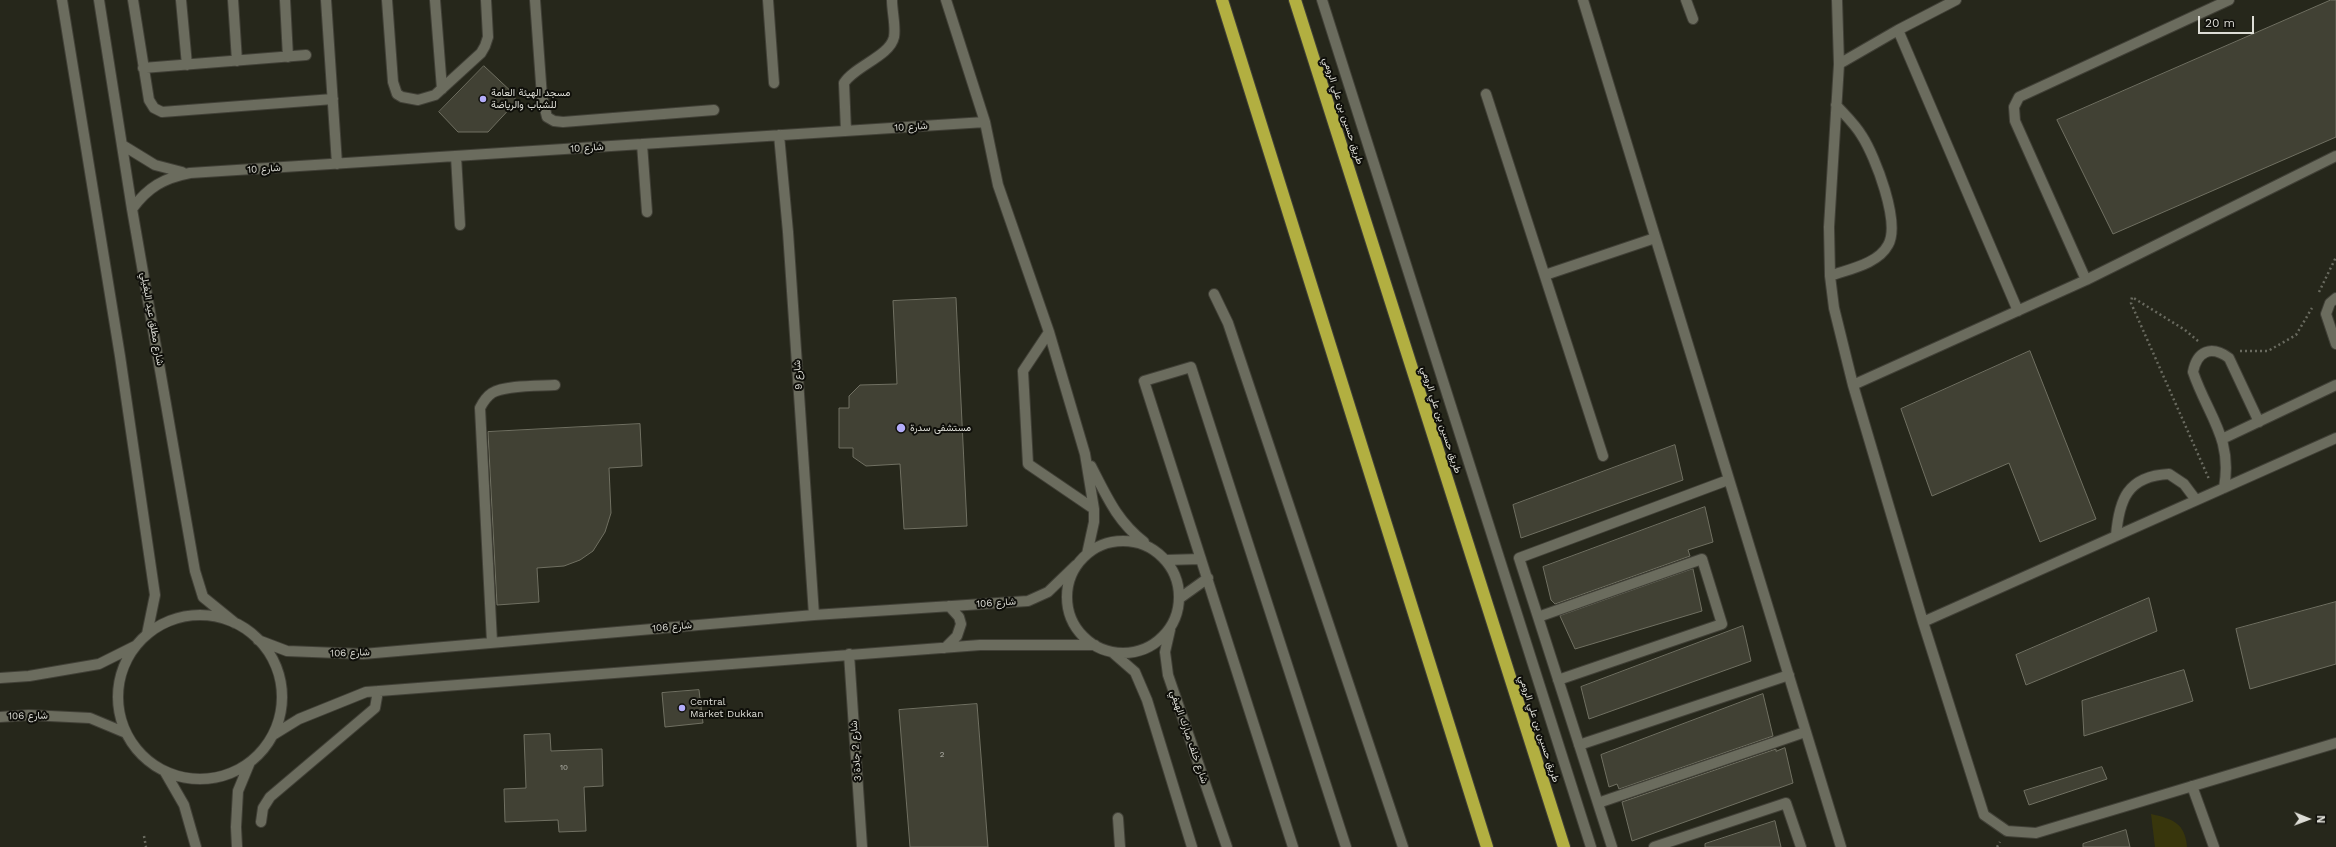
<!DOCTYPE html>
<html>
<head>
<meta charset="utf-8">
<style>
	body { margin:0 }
	#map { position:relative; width:2336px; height:847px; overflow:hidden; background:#26271b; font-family:"Work Sans",sans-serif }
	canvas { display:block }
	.north { position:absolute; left:2288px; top:799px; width:40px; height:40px; -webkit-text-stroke:3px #0f0f0a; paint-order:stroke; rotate:91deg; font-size:11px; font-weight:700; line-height:16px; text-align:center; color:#ddddd6 }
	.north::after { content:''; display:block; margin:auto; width:14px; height:18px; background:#ddddd6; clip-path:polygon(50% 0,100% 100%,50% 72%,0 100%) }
	.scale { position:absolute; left:2198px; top:16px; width:56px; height:18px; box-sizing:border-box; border:2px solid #ddddd6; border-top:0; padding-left:5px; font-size:12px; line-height:14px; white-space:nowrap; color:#ddddd6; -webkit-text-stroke:3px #0f0f0a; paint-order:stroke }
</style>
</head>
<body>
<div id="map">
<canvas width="2336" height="847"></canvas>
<div class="north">N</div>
<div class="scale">20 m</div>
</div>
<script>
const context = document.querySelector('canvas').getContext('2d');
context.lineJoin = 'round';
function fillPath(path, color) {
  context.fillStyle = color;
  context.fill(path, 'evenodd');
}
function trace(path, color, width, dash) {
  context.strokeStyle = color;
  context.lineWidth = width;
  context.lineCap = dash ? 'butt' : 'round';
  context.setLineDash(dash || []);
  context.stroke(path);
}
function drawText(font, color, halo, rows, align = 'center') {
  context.font = font + ' "Work Sans",Vazirmatn,sans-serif';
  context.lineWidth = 4;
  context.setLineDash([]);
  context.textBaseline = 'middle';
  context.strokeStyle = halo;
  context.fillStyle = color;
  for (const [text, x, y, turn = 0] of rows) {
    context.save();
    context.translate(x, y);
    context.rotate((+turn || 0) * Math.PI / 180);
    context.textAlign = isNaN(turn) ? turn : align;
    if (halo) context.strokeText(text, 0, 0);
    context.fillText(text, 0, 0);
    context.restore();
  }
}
const green = new Path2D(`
	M2151,814C2173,819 2185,823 2187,847H2155Z`);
const building = new Path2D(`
	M2331,0H2336V137L2113,234L2057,120Z
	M484,66L515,95V103L488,132H458L439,112Z
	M956,298L967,526L904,529L900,464L866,466L853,457V448H839V408H849V396L860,385L897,384L893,301Z
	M2030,351L2096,519L2040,542L2009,463L1932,496L1901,409Z
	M640,424L642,466L609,468L611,513L605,532L593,551L580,560L564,566L537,568L539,602L497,605L488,432Z
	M1675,445L1683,480L1521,538L1513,505Z
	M1705,507L1713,542L1688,550L1690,556L1555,604L1551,600L1543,567Z
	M1693,569L1702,611L1575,649L1560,616Z
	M2149,598L2157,631L2026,685L2016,655Z
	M2336,602V664L2250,689L2236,629Z
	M1743,626L1751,661L1589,719L1581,687Z
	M2184,670L2193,701L2084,736L2082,701Z
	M699,690L703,723L665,727L662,693Z
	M1763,694L1773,736L1619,789L1617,784L1609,787L1601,755Z
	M977,704L988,847H910L899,710Z
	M550,734L551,751L602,749L603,786L584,787L586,831L559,832L558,820L505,822L504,789L526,788L524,735Z
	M1785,748L1793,783L1632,841L1622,802L1776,749V751Z
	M2102,767L2107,779L2029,805L2024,791Z
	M1775,821L1781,847H1705V844Z
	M2126,830L2130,847H2083V844Z`);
const path = new Path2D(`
	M2319,292L2336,257
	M2198,341L2185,330L2132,297L2131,303L2209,479
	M2240,351H2268L2296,335L2312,308
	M144,836L146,847
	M1997,847L2000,842`);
const minor = new Path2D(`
	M62,0L120,356L155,595L147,634
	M99,0L132,209L195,571L203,597L235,623
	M133,0L149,100L154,108L162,112L333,99
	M181,0L187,65
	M233,0L237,61
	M285,0L288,57
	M326,0L337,164
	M387,0L393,82L397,94L402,97L418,100L435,95L481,53L485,46L488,37L486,0
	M435,0L442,89
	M535,0L542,97L547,117L554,121L563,122L714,110
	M768,0L774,83
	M946,0L985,122L998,185L1049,332L1085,454L1094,509V522L1087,554
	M1322,0L1591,847
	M1583,0L1841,847
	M1686,0L1693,19
	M1837,0L1839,64L1829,227L1830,276L1834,308L1853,385L1923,622L1984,815L2007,831L2036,833L2336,743
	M1898,30L2018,311
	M1839,64L1898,30L1956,0
	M143,68L306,55
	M1486,94L1603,456
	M846,131L844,83C855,66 890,56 894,37C896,26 892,12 892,0
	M779,135L788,232L814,615
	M642,144L647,212
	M124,146L155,165L182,172
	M456,156L460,225
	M132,209C148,187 164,178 190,173L985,122
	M1545,275L1655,238
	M1830,276C1849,269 1878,264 1888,245C1901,223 1875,156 1862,136C1855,124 1845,115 1836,105
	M2086,280L2015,121L2014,107L2019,97L2229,0
	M1214,294L1228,323L1403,847
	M2336,298L2330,303L2326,314L2336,344
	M1049,332L1023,371L1028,464L1094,509
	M1853,385L2086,280L2336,156
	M2222,439L2336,385
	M1091,466C1107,497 1117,521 1144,542
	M2224,488C2233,438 2208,416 2193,372C2197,351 2211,345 2229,358L2259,422
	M2116,536C2119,500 2127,476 2169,474L2184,484L2196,500
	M1067 597a56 56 0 1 1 112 0a56 56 0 1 1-112 0Z
	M1166,560L1201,559
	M1180,598L1208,578
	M118 697a82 82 0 1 1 164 0a82 82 0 1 1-164 0Z
	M1538,617L1702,559L1722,624L1558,680
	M1923,622L2336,438
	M1170,630L1165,652L1168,675L1227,847
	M258,640L287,651L363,654L814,615L1028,601L1048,592L1076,565
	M492,642L480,408C483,402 486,397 492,393C505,385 539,386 555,385
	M945,648L957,636L961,624L959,617L949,606
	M1112,652L1135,672L1147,700L1192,847
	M849,654L862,847
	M0,678L29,676L99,664L135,646
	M0,717L29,715L90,718L126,733
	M273,735L299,719L366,692L980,645H1095
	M1579,745L1789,675
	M165,772L184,805L196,847
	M2192,786L2214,847
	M1598,803L1805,732
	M1118,818L1120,847
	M261,822L263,808L270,797L375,708L378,691
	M237,847L236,827L238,791L250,762
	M1293,847L1144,381L1191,367L1346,847
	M1612,847L1519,558L1728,480
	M1654,847L1786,803L1801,847`);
const highway = new Path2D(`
	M1222,0L1487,847
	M1295,0L1564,847`);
const markers = [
	[483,99,4,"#b3acf9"],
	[901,428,5,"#b3acf9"],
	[682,708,4,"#b3acf9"]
];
const numberNames = [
	["2",942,755],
	["10",564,768]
];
const poiNames = [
	["مسجد الهيئة العامة",491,93],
	["للشباب والرياضة",491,105],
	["مستشفى سدرة",910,428],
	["Central",690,702],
	["Market Dukkan",690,714]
];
const streetNames = [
	["طريق حسين بن علي الرومي",1343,111,72],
	["شارع 10",911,127,-4],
	["شارع 10",587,148,-4],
	["شارع 10",264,169,-4],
	["شارع مطلق عيد البغيلي",152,319,80],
	["شارع 9",798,375,-94],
	["طريق حسين بن علي الرومي",1441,420,72],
	["شارع 106",996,603,-4],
	["شارع 106",672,627,-5],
	["شارع 106",350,653,-2],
	["شارع 106",28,716,-1],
	["طريق حسين بن علي الرومي",1539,729,72],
	["شارع خلف مبارك الهيفي",1189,737,71],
	["شارع 2 جادة 3",856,751,-94]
];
fillPath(green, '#38360c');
fillPath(building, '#414134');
trace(building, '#707062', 1);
trace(minor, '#414037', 12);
trace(highway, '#414037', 14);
trace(path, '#696a5f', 2.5, [2, 3]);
trace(minor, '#6b6c5e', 10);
trace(highway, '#b2af41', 12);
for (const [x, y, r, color] of markers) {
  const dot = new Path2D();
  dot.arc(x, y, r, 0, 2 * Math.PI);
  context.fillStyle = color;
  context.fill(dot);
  trace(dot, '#0f0f0a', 1.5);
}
drawText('8px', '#b6b6ae', null, numberNames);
drawText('10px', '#ddddd6', '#0f0f0a', poiNames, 'left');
drawText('10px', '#ddddd6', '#0f0f0a', streetNames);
</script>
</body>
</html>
